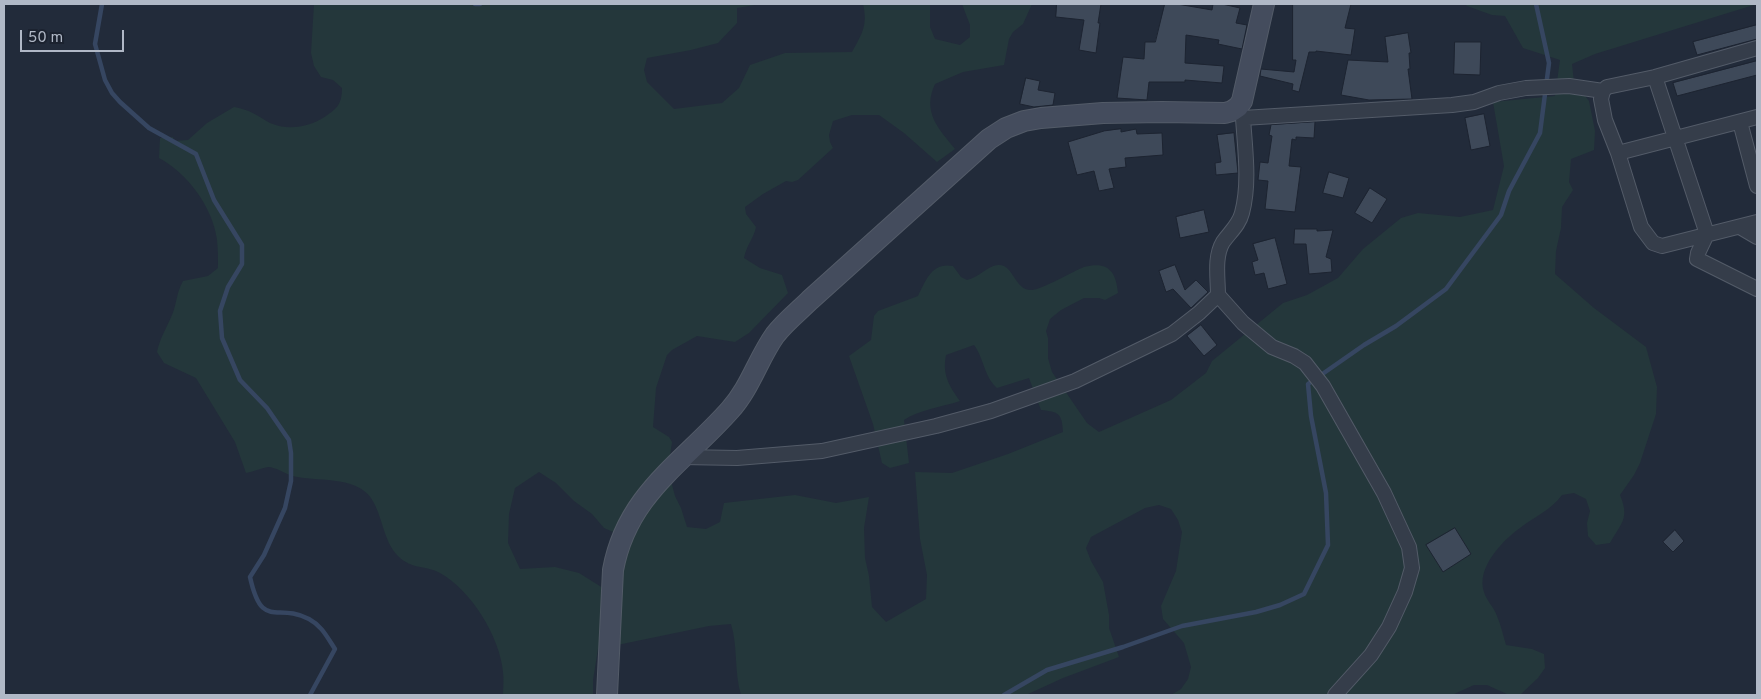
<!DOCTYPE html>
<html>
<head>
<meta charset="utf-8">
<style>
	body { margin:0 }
	#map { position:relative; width:1761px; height:699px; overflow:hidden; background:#222b3a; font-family:Overpass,sans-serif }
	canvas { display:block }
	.frame { position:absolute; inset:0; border:5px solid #b0b8c6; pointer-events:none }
	.scale { position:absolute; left:20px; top:30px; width:104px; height:22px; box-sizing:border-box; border:2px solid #b0b8c6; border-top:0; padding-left:6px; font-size:15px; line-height:18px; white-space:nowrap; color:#b0b8c6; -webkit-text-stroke:4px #1b222f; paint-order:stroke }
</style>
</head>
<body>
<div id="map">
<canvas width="1761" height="699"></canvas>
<div class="frame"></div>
<div class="scale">50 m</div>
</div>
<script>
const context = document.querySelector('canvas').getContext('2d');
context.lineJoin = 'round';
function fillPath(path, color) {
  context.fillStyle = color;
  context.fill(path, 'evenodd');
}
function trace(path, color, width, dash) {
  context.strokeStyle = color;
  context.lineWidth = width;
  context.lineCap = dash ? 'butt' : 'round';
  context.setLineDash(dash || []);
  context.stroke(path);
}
const green = new Path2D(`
	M314,4H761L737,8V23L718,43L691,50L647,58L644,70L647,82L674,109L722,103L739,88L750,65L785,53L852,52C862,34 868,25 863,4H930V27L935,39L960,45L970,37V25L962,4H1032L1023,24L1013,32L1009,39L1004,65L963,72L935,84C922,112 938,128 955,149L937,162L904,133L879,115H852L833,121L829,135L830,142L833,148L798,180L792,182L786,181L763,194L745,207L746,214L756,227C754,238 746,246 744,258L760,268L782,275L788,293L749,333L735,342L697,336L672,350L667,355L656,388L653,427L669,437L672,442L668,470L675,496L681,508L687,527L706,529L720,522L724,503L795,495L836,503L869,497L864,528L865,558L869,576L872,607L886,622L926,599L927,575L920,539L915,472L952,473L1008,454L1063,432C1062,413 1059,412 1041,410L1029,378L997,388C984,377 984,358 974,345L946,355C942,374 949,386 960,401C942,407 918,410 904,420L909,463L890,468L882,463L873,424L849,356L871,340L874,316L878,311L918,296C926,280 932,262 953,266L961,277L967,280C978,278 987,266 998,265C1014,264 1014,290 1031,290C1039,291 1074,271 1084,267C1107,261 1116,270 1118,293L1105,300L1099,298H1084L1061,310L1050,319L1046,331L1048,338V358L1052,372L1087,423L1099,432L1171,400L1206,373L1212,361L1283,303L1307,295L1338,278L1363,249L1401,218L1418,213L1460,217L1493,210L1504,166L1493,102L1555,96L1560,60L1523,48L1505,16L1492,15L1467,6L1465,4H1757L1595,54L1572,64L1574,82L1589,101L1595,131L1594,150L1571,159L1569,182L1573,190L1562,207L1561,228L1556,251L1555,274L1594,308L1646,347L1657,387L1656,414L1640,463L1634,475L1620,495C1630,519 1621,523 1610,543L1596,545L1588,536L1587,523L1590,511L1586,499L1574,493L1562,495C1551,510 1534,517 1520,528C1502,541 1476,568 1484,592C1486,600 1494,607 1497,616C1501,625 1503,635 1506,645L1532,649L1544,654L1545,668L1538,678L1520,695H1509L1487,685H1474L1452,695H1171L1181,689L1188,679L1191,667L1184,643L1163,619L1161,606L1176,571L1182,532L1178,520L1171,509L1159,505L1145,508L1091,537L1086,548L1091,561L1103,582L1109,615V628L1119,657L1063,678L1026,695H741C734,672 738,646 731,624L709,626L598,649L593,680V695H503C503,688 504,680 503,672C500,637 471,590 440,573C426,565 412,570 398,556C383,541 383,516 371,498C355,475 315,482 293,476C285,474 276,467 268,467C261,468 253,472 246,473L235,442L196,378L164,363L157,352C160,338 166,329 172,315C177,303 176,294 183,281L208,276L218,268C218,259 218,249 217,240C213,207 187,173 159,158L160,138L173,137L174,141L188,140L207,123L234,107C251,110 256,115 270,123C288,131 310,127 326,116C338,108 342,103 342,88L333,80L321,77L314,66L311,53ZM539,472L556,483L574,501L592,514L604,528L629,539L618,577L619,598L579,573L555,567L520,569L508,543L509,514L515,488Z`);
const stream = new Path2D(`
	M102,4L95,44L105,80L112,93L120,102L149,128L196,154L214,200L242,245V264L228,287L220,311L222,338L240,380L267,408L289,440L291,453V481L285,508L264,555L250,577C262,631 276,602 309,619C322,626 327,637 335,649L310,695
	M475,4H480
	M1004,695L1047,670L1123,647L1182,626L1256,612L1280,605L1304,594L1328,545L1326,493L1311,416L1308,384L1364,345L1396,326L1446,289L1501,215L1509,191L1540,133L1549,63L1536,4`);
const building = new Path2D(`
	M1057,4H1101L1098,23H1100L1096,53L1079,50L1084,20L1056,17Z
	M1165,4H1177L1212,10L1213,4H1222L1240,8L1236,23L1247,25L1242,49L1218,44L1219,40L1186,35L1185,63L1224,66L1222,83L1185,80V82H1149L1147,100L1117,98L1123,57L1144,59L1145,42H1155Z
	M1293,4H1351L1345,28L1355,29L1351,55L1316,51V52H1309L1299,92L1292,90L1293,84L1260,76L1261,69L1294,72L1296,60H1293Z
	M1757,25V39L1697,55L1693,42Z
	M1408,33L1411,53H1409L1410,69H1408L1412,99L1369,100L1341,95L1348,60L1388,62L1385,37Z
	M1455,42H1481L1480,75L1454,74Z
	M1757,61V75L1677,96L1673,83Z
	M1026,78L1040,81L1038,90L1055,93L1053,105L1034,107L1020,104Z
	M1484,114L1490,146L1471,150L1465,118Z
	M1315,122L1314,138L1296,137V140L1292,139L1289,166L1301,167L1295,212L1265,209L1268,181L1258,180L1260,162L1268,163L1272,136L1269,135L1271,125Z
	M1121,129V132L1136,129L1137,134L1162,133L1163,155L1125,158L1126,167L1109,169L1114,188L1099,191L1094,171L1077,175L1068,142L1104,131Z
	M1234,133L1238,173L1216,175L1215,163L1221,162L1217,135Z
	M1329,172L1349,178L1343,198L1323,193Z
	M1370,188L1387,199L1372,223L1355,213Z
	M1204,210L1209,232L1180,238L1176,217Z
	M1295,229H1317V231L1333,230L1326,257L1331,259L1332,272L1309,274L1306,244H1294Z
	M1275,238L1287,284L1268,289L1264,273L1255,275L1252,262L1258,260L1253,244Z
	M1175,265L1185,290L1196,280L1208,292L1191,308L1173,289L1166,292L1159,271Z
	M1201,325L1217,345L1204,356L1187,336Z
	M1455,528L1471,554L1443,572L1426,545Z
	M1675,530L1684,541L1673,552L1663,542Z`);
const street = new Path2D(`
	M1757,48L1655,77L1607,87L1603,91L1601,99L1605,120L1618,153L1641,227L1653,243L1662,246L1757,222
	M1655,77L1707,234L1698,253L1697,259L1757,289
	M1239,110L1243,118L1452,105L1474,102L1499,93L1526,88L1569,86L1603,91
	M1740,122L1757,186
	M1618,153L1757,117
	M1740,227L1757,237
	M1218,295L1243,323L1272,347L1294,356L1305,363L1323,386L1384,493L1409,547L1412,568L1405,592L1389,627L1371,655L1335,695
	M682,457L737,458L822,451L936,426L991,411L1075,381L1172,334L1199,313L1218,295C1218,278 1214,257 1223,242C1230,232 1239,225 1242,213C1250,183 1245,149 1243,118`);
const secondary = new Path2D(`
	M607,695L613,570C627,494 683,463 730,410C750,388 758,359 775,335C785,322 799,311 810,300L989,139L1006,128L1024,121L1041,118L1103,113L1162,112L1225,113L1232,111L1238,107L1242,101L1264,4`);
fillPath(green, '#24373b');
trace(stream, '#364661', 4.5);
fillPath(building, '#3e4959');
trace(building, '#1d2431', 1);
trace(street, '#535b68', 16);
trace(secondary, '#535b68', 22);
trace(street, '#353d4a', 14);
trace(secondary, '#444c5d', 20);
</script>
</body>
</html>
